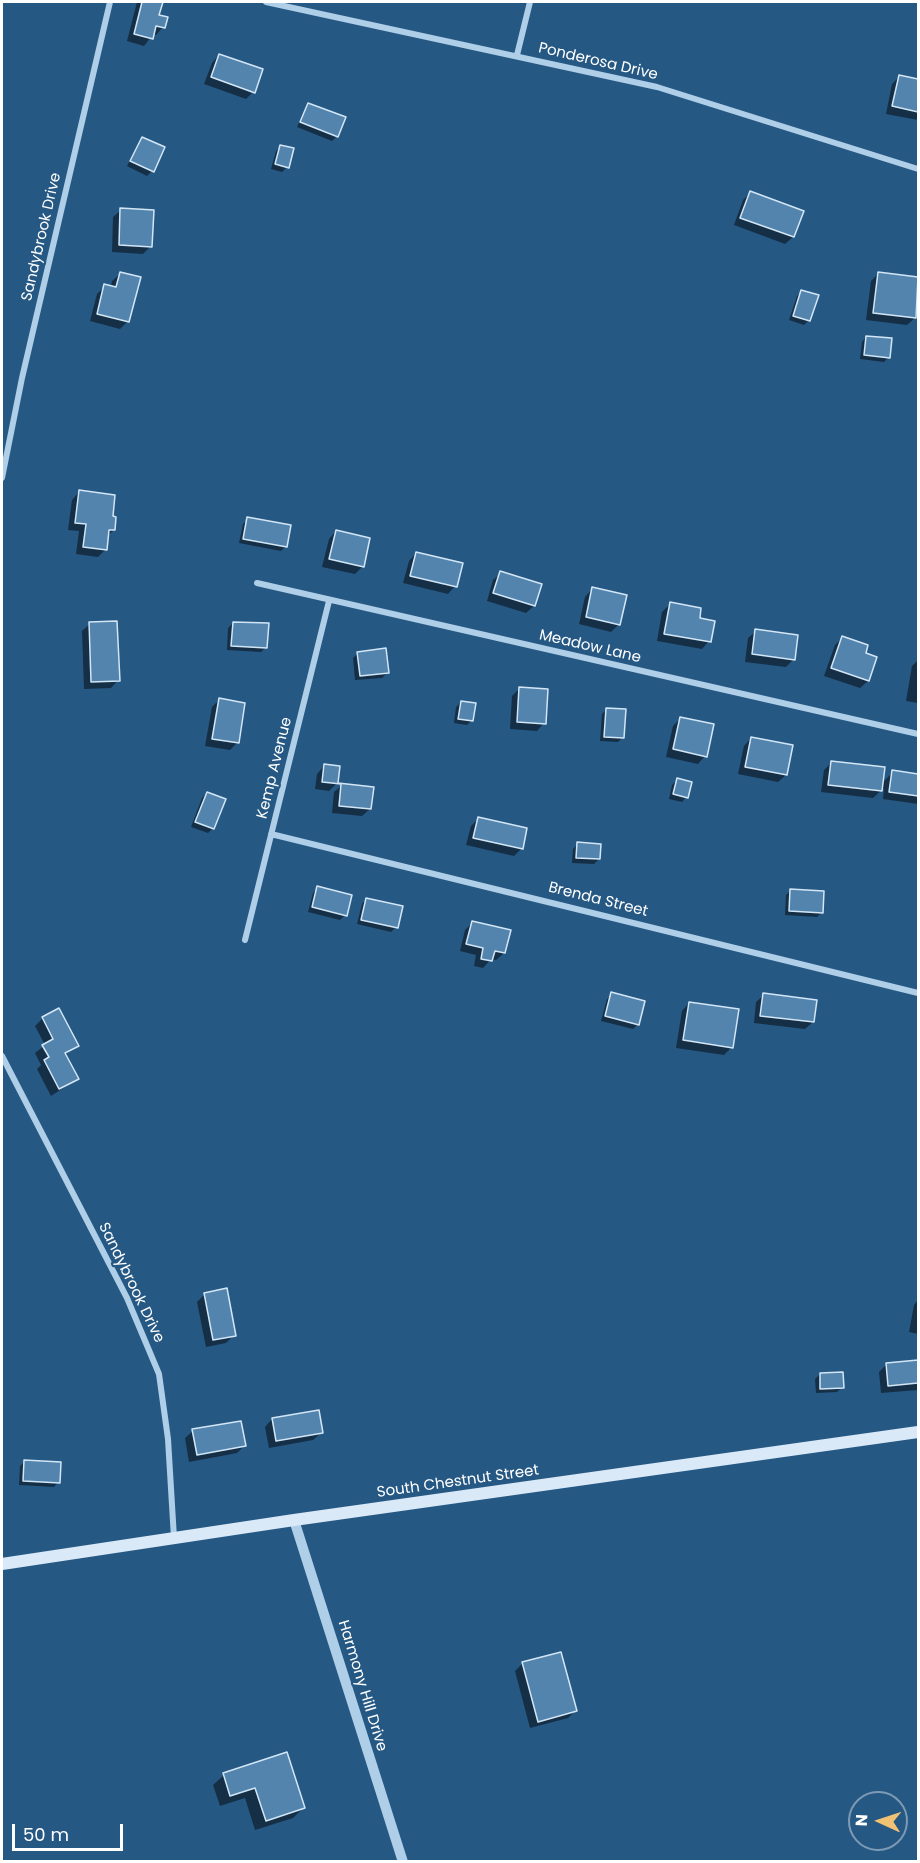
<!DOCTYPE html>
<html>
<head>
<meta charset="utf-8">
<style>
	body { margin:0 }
	#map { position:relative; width:920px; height:1863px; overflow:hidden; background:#265884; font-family:Poppins,sans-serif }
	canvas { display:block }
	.frame { position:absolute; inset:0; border:3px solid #fff; pointer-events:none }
	.north { position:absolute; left:848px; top:1791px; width:60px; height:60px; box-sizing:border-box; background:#265884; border:2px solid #7d9bb5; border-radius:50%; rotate:273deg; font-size:16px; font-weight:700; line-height:24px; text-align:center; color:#fff }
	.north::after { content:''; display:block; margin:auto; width:21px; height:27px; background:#f1c174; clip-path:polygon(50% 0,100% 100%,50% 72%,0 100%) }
	.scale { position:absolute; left:12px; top:1824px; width:111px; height:27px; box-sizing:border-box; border:3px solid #fff; border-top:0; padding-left:8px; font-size:18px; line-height:21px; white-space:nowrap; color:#fff; -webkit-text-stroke:4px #265884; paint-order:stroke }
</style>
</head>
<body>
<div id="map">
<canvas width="920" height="1863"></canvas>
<div class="frame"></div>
<div class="north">N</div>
<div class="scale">50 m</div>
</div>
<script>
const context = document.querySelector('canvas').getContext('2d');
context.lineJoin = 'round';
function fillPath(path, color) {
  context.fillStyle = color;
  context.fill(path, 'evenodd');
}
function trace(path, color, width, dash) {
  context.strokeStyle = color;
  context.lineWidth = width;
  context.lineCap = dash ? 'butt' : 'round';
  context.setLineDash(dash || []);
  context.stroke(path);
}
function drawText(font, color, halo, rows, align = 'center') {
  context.font = font + ' Poppins,sans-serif';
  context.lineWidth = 4.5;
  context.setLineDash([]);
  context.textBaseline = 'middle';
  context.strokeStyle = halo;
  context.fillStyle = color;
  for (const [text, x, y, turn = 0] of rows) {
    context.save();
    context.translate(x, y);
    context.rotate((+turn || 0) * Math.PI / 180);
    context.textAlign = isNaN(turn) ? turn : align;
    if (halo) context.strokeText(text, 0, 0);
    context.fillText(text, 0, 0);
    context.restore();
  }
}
const shadow = new Path2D(`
	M137,2H161L157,16L163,27L156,35L153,34L144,46L127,41Z
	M219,55L253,92L246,99L204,84L212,63Z
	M899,77L918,81V120L886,114L892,84Z
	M308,104L337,136L332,141L297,127Z
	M142,138L152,171L147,176L127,166Z
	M281,146L287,167L282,172L271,169L276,151Z
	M750,193L793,237L785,244L734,225L743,200Z
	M121,210L151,246L143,254L112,252L113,217Z
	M879,273L918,278L915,318L907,325L866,320L871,281Z
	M120,274L128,321L120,329L90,321L97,294L105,286L111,287L112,281Z
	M802,291L809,320L804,325L789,320L797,296Z
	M866,337L889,357L884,362L860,359L862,342Z
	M79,492L111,517L114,530L107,536L106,549L98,557L76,554L79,531L68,530L72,500Z
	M248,519L286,546L281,551L239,543L243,524Z
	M336,531L369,539L362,567L355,574L322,567L329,539Z
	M416,553L455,586L448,594L403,583L409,561Z
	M501,573L540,585L534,606L526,613L487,601L493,580Z
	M592,589L619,624L611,632L579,624L585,597Z
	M670,604L698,619L709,641L702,649L657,641L662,612Z
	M233,623L266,647L261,652L227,650L228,628Z
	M90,624L118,680L111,688L84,689L82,631Z
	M756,631L794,659L786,667L745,662L748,638Z
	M843,637L864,654L876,658L868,681L860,688L824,676L835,645Z
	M358,653L387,673L382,678L355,680L353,658Z
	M918,660V703L906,701L912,666Z
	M519,689L544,723L537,731L510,729L512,696Z
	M219,700L237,743L230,750L205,746L212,707Z
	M461,702L472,720L467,725L454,723L456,707Z
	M607,709L623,737L618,742L600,741L602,714Z
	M681,718L705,756L698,764L666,757L673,726Z
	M751,738L786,775L778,782L738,774L744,746Z
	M832,762L882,783L893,772L918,775V804L883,799L884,788L873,798L821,792L824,770Z
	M324,766L337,783L329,791L315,789L317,774Z
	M677,780L686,797L682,802L669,799L672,785Z
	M342,785L370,809L362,816L332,813L334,792Z
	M207,793L213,828L208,833L191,827L202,798Z
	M478,819L521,849L514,856L466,845L471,826Z
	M578,844L599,859L594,864L572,863L573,849Z
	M318,888L345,915L340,920L308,912L313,893Z
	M791,890L822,912L817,917L785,915L786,895Z
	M366,899L396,927L391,932L357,924L362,904Z
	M472,923L504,953L496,960L491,959L483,968L474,966L476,955L460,951L465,930Z
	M612,994L638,1024L633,1029L601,1021L607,999Z
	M764,995L813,1022L805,1029L754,1023L756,1002Z
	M689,1003L732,1047L724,1055L676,1048L682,1011Z
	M43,1018L77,1045L65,1055L77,1079L51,1096L37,1069L41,1065L35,1053L45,1045L35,1026Z
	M205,1294L234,1335L226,1343L206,1347L197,1302Z
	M918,1300V1334L909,1332L914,1305Z
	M918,1361V1390L881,1393L879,1372L887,1364Z
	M820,1374L842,1387L837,1392L816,1393L815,1379Z
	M272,1419L321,1433L313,1440L269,1448L265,1427Z
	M193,1431L244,1446L237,1453L189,1462L185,1438Z
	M25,1461L58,1482L54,1487L19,1485L20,1466Z
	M560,1653L575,1711L568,1718L530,1728L515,1671L522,1664Z
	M224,1775L303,1808L293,1818L255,1830L245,1798L220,1806L213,1785Z`);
const building = new Path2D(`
	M142,2H163L159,15L168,17L165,28L156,26L153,39L134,34Z
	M219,54L263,69L255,93L211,77Z
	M899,75L918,79V112L892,106Z
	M308,103L346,117L338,137L300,122Z
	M142,137L165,147L154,172L130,161Z
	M280,145L294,148L289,168L275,164Z
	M750,191L804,211L794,237L740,218Z
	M120,208L154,210L152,247L119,245Z
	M120,272L141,277L129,322L97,314L104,284L116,287Z
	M878,272L918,277L916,318L873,313Z
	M801,290L819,295L810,321L793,316Z
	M866,336L892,338L890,358L864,355Z
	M79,490L115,495L113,516L116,517L115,530H109L107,550L83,547L86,524L75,523Z
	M247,517L291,525L287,547L243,539Z
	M336,530L370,538L364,567L329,559Z
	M416,552L463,563L457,587L410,576Z
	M500,571L542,584L535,606L493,593Z
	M592,587L627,595L620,625L586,617Z
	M670,602L701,608L700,618L715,621L711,642L664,634Z
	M117,621L120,681L91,682L89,622Z
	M233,622L269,623L267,648L231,646Z
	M755,629L798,635L795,660L752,654Z
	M842,636L868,645L866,653L877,657L869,681L831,668Z
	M386,648L389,673L360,676L357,652Z
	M519,687L548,689L546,724L517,722Z
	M219,698L245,703L239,743L212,739Z
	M461,701L476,703L473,721L458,719Z
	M606,708L626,709L624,738L604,737Z
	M680,717L714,724L707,757L673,749Z
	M751,737L793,745L787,775L745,767Z
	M831,761L885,767L882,791L828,785Z
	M324,764L340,766L338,783L374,787L371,809L339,806L341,784L322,782Z
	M892,770L918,774V796L889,792Z
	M677,778L692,782L688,798L673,794Z
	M207,792L226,799L214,829L195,822Z
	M478,817L527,828L523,849L473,838Z
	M577,842L601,844L600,859L576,858Z
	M317,886L352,895L347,916L312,907Z
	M790,889L824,891L823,913L789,911Z
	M366,898L403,906L398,928L361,920Z
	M472,921L511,930L505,953L495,951L492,961L481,959L483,948L466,944Z
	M611,992L645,1001L639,1025L605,1016Z
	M763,993L817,1000L814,1022L760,1016Z
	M689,1002L739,1009L733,1048L683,1040Z
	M59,1008L79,1046L65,1053L79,1079L59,1089L44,1060L49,1057L42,1045L53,1039L42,1017Z
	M227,1288L236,1336L213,1340L204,1293Z
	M918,1360V1383L888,1386L886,1363Z
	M843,1372L844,1388L820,1389V1373Z
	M319,1410L323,1433L276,1441L272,1418Z
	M241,1421L246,1446L197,1455L192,1429Z
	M24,1460L61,1462L60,1483L23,1481Z
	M561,1652L577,1711L538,1722L522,1662Z
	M287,1752L305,1808L266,1821L255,1788L230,1796L223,1773Z`);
const minor = new Path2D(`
	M266,2L657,87L918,169
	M517,55L530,2
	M2,478L22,378L110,2
	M257,583L918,734
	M271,834L918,993
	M245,940L329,601
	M2,1056L127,1298L159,1374L168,1439L174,1538`);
const tertiary = new Path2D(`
	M294,1520L403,1862`);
const secondary = new Path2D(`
	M2,1564L294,1520L918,1432`);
const streetNames = [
	["Ponderosa Drive",598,62,13],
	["Sandybrook Drive",42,237,-77],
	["Meadow Lane",590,647,13],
	["Kemp Avenue",275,768,-76],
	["Brenda Street",598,900,14],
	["Sandybrook Drive",131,1283,64],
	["South Chestnut Street",458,1482,-8],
	["Harmony Hill Drive",362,1686,73]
];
fillPath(shadow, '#0007');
fillPath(building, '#5284ad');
trace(building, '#d3e6f6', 1.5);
trace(minor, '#afcee7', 6);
trace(tertiary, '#afcee7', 10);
trace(secondary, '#d9e9f7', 12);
drawText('15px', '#fff', '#265884', streetNames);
</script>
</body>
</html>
